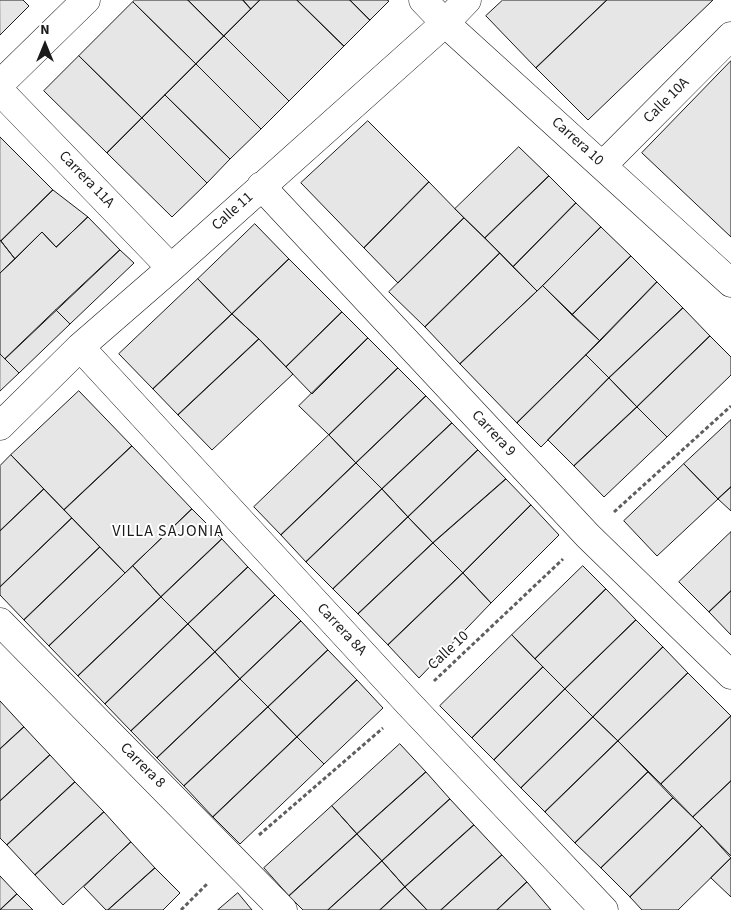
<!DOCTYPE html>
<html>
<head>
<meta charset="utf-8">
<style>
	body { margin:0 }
	#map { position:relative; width:731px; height:910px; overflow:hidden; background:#fff; font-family:"Source Sans 3",sans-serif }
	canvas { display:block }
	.north { position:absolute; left:20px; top:20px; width:50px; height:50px; -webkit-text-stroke:4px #fff; paint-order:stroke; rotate:0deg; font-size:14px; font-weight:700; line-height:20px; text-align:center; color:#1a1a1a }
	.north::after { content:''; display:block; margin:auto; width:18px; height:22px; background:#1a1a1a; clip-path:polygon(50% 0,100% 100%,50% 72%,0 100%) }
</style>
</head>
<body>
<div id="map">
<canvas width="731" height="910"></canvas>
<div class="north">N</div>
</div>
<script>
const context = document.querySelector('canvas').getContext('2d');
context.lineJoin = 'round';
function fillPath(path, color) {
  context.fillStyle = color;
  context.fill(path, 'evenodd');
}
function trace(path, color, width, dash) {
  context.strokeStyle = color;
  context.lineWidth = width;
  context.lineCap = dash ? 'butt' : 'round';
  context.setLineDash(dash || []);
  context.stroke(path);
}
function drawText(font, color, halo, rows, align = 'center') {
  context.font = font + ' "Source Sans 3",sans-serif';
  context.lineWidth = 4;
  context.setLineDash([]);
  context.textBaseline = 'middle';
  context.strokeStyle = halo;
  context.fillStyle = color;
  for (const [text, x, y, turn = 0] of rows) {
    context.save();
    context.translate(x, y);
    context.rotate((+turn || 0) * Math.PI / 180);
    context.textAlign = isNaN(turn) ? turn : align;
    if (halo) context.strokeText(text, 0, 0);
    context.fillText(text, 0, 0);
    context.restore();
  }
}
const building = new Path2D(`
	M0,0H23L29,6L0,35Z
	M135,0H188L224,36L196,64L133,2Z
	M188,0H243L251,9L224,36Z
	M243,0H260L251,9Z
	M260,0H297L344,46L289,101L224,36Z
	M297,0H350L370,20L344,46Z
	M350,0H387L389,1L370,20Z
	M503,0H607L536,68L486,16Z
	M607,0H713L588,120L536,68Z
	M133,2L196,64L142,118L79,56Z
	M224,36L289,101L261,129L196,64Z
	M79,56L142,118L107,153L44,91Z
	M731,61V237L642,153Z
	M196,64L261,129L230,159L165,95Z
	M165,95L230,159L207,183L142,118Z
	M142,118L207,183L172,217L107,153Z
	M368,121L429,182L364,248L301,183Z
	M0,137L53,190L1,241L0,240Z
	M519,147L549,176L485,238L455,209Z
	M549,176L576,203L513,267L485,238Z
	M429,182L464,218L398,283L364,248Z
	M53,190L88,217L56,247L42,232L15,259L1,241Z
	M576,203L601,227L537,291L513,267Z
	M88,217L120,250L5,359L0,354V273L42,232L56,247Z
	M464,218L500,253L425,327L389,292Z
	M255,224L289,259L232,314L198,279Z
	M601,227L631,256L572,315L543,286Z
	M0,240L15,259L0,273Z
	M120,250L134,263L70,324L56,310Z
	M500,253L537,291L460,364L425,327Z
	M631,256L657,282L600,341L572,315Z
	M289,259L342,312L286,367L259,339L232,314Z
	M198,279L232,314L153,389L119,354Z
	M657,282L683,308L609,378L586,355Z
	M543,286L600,341L517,423L460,364Z
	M683,308L710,336L637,407L609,378Z
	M56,310L70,324L19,373L5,359Z
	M342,312L368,338L312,394L286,367Z
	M232,314L259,339L178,415L153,389Z
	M710,336L731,357V375L667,437L637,407Z
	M368,338L398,368L329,435L299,406Z
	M259,339L293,374L212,450L178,415Z
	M0,354L19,373L0,391Z
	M586,355L609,378L541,447L517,423Z
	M398,368L426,396L356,463L329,435Z
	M609,378L637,407L574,466L548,440Z
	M79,391L132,446L64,510L11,455Z
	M426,396L452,423L382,489L356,463Z
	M637,407L667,437L604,497L574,466Z
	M731,420V487L718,499L684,464Z
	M452,423L478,450L408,517L382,489Z
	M329,435L356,463L281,535L254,507Z
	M132,446L192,509L125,573L64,510Z
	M478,450L506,479L433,543L408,517Z
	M11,455L44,489L0,531V466Z
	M356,463L382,489L306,562L281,535Z
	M684,464L718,499L657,556L624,521Z
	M506,479L531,505L463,573L433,543Z
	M731,487V511L718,499Z
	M44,489L72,518L0,587V531Z
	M382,489L408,517L333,589L306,562Z
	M531,505L559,535L491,603L463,573Z
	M192,509L222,539L161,597L133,566Z
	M408,517L433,543L358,614L333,589Z
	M72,518L100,547L24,620L0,595V587Z
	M731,532V591L709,612L679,582Z
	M222,539L248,567L188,624L161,597Z
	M433,543L463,573L388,645L358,614Z
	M100,547L125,573L49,646L24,620Z
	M133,566L161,597L78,676L49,646Z
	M583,566L606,589L535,659L512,635Z
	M248,567L275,595L215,652L188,624Z
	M463,573L491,603L419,678L388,645Z
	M606,589L636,620L565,689L535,659Z
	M731,591V635L709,612Z
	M275,595L301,621L240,679L215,652Z
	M161,597L188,624L105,704L78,676Z
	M636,620L663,647L593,717L565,689Z
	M301,621L328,650L268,707L240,679Z
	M188,624L215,652L131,731L105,704Z
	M512,635L543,667L472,738L440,706Z
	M663,647L688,673L618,741L593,717Z
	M328,650L357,680L297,737L268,707Z
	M215,652L240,679L157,758L131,731Z
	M543,667L565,689L494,760L472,738Z
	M688,673L731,716L661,784L618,741Z
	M240,679L268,707L184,786L157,758Z
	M357,680L383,708L324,764L297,737Z
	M565,689L593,717L521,788L494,760Z
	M0,701L24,727L0,749Z
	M268,707L297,737L213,817L184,786Z
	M731,716V781L693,817L661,784Z
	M593,717L618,741L545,812L521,788Z
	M24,727L50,755L0,801V749Z
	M297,737L324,764L240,844L213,817Z
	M618,741L648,772L575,843L545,812Z
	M400,744L426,772L357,834L332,806Z
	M50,755L75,782L7,845L0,838V801Z
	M426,772L450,799L382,861L357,834Z
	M648,772L673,798L601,868L575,843Z
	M731,781V856L693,817Z
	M75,782L104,812L35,875L7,845Z
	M673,798L702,826L630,897L601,868Z
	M450,799L474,825L405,887L382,861Z
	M332,806L357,834L289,896L264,868Z
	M104,812L131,842L63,905L35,875Z
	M474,825L502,855L441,910H427L405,887Z
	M702,826L731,858L678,910H642L630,897Z
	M357,834L382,861L328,910H303L289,896Z
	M131,842L155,868L108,910H106L84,887Z
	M502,855L527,882L497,910H441Z
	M731,858V897L711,878Z
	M382,861L405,887L380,910H328Z
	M155,868L180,893L163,910H108Z
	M0,876L17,894L0,910Z
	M527,882L551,910H497Z
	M405,887L427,910H380Z
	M238,893L252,910H218Z
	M17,894L33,910H0Z`);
const path = new Path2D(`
	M614,512L731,406
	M434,681L563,559
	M259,835L383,728
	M181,910L207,884`);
const minor = new Path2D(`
	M423,0L445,23L731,283
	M0,84L86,0
	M0,91L171,268
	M603,165L731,36
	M261,186L588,536L731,675
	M80,347L409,704L604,910
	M0,426L80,347L171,268L445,23L467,0
	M0,622L283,910`);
const streetNames = [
	["Calle 10A",667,101,-45],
	["Carrera 10",577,142,42],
	["Carrera 11A",86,180,46],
	["Calle 11",233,212,-42],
	["Carrera 9",493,434,47],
	["Carrera 8A",341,630,47],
	["Calle 10",449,651,-43],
	["Carrera 8",142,766,45]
];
const neighbourhoodNames = [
	["VILLA SAJONIA",168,532]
];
fillPath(building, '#e6e6e6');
trace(building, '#1a1a1a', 1);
trace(minor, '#1a1a1a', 29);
trace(path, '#5f5f5f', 3, [4, 2.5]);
trace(minor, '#fff', 28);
drawText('15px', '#1a1a1a', '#fff', streetNames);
context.letterSpacing = '1px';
drawText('16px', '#1a1a1a', '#fff', neighbourhoodNames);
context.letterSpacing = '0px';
</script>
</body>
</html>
